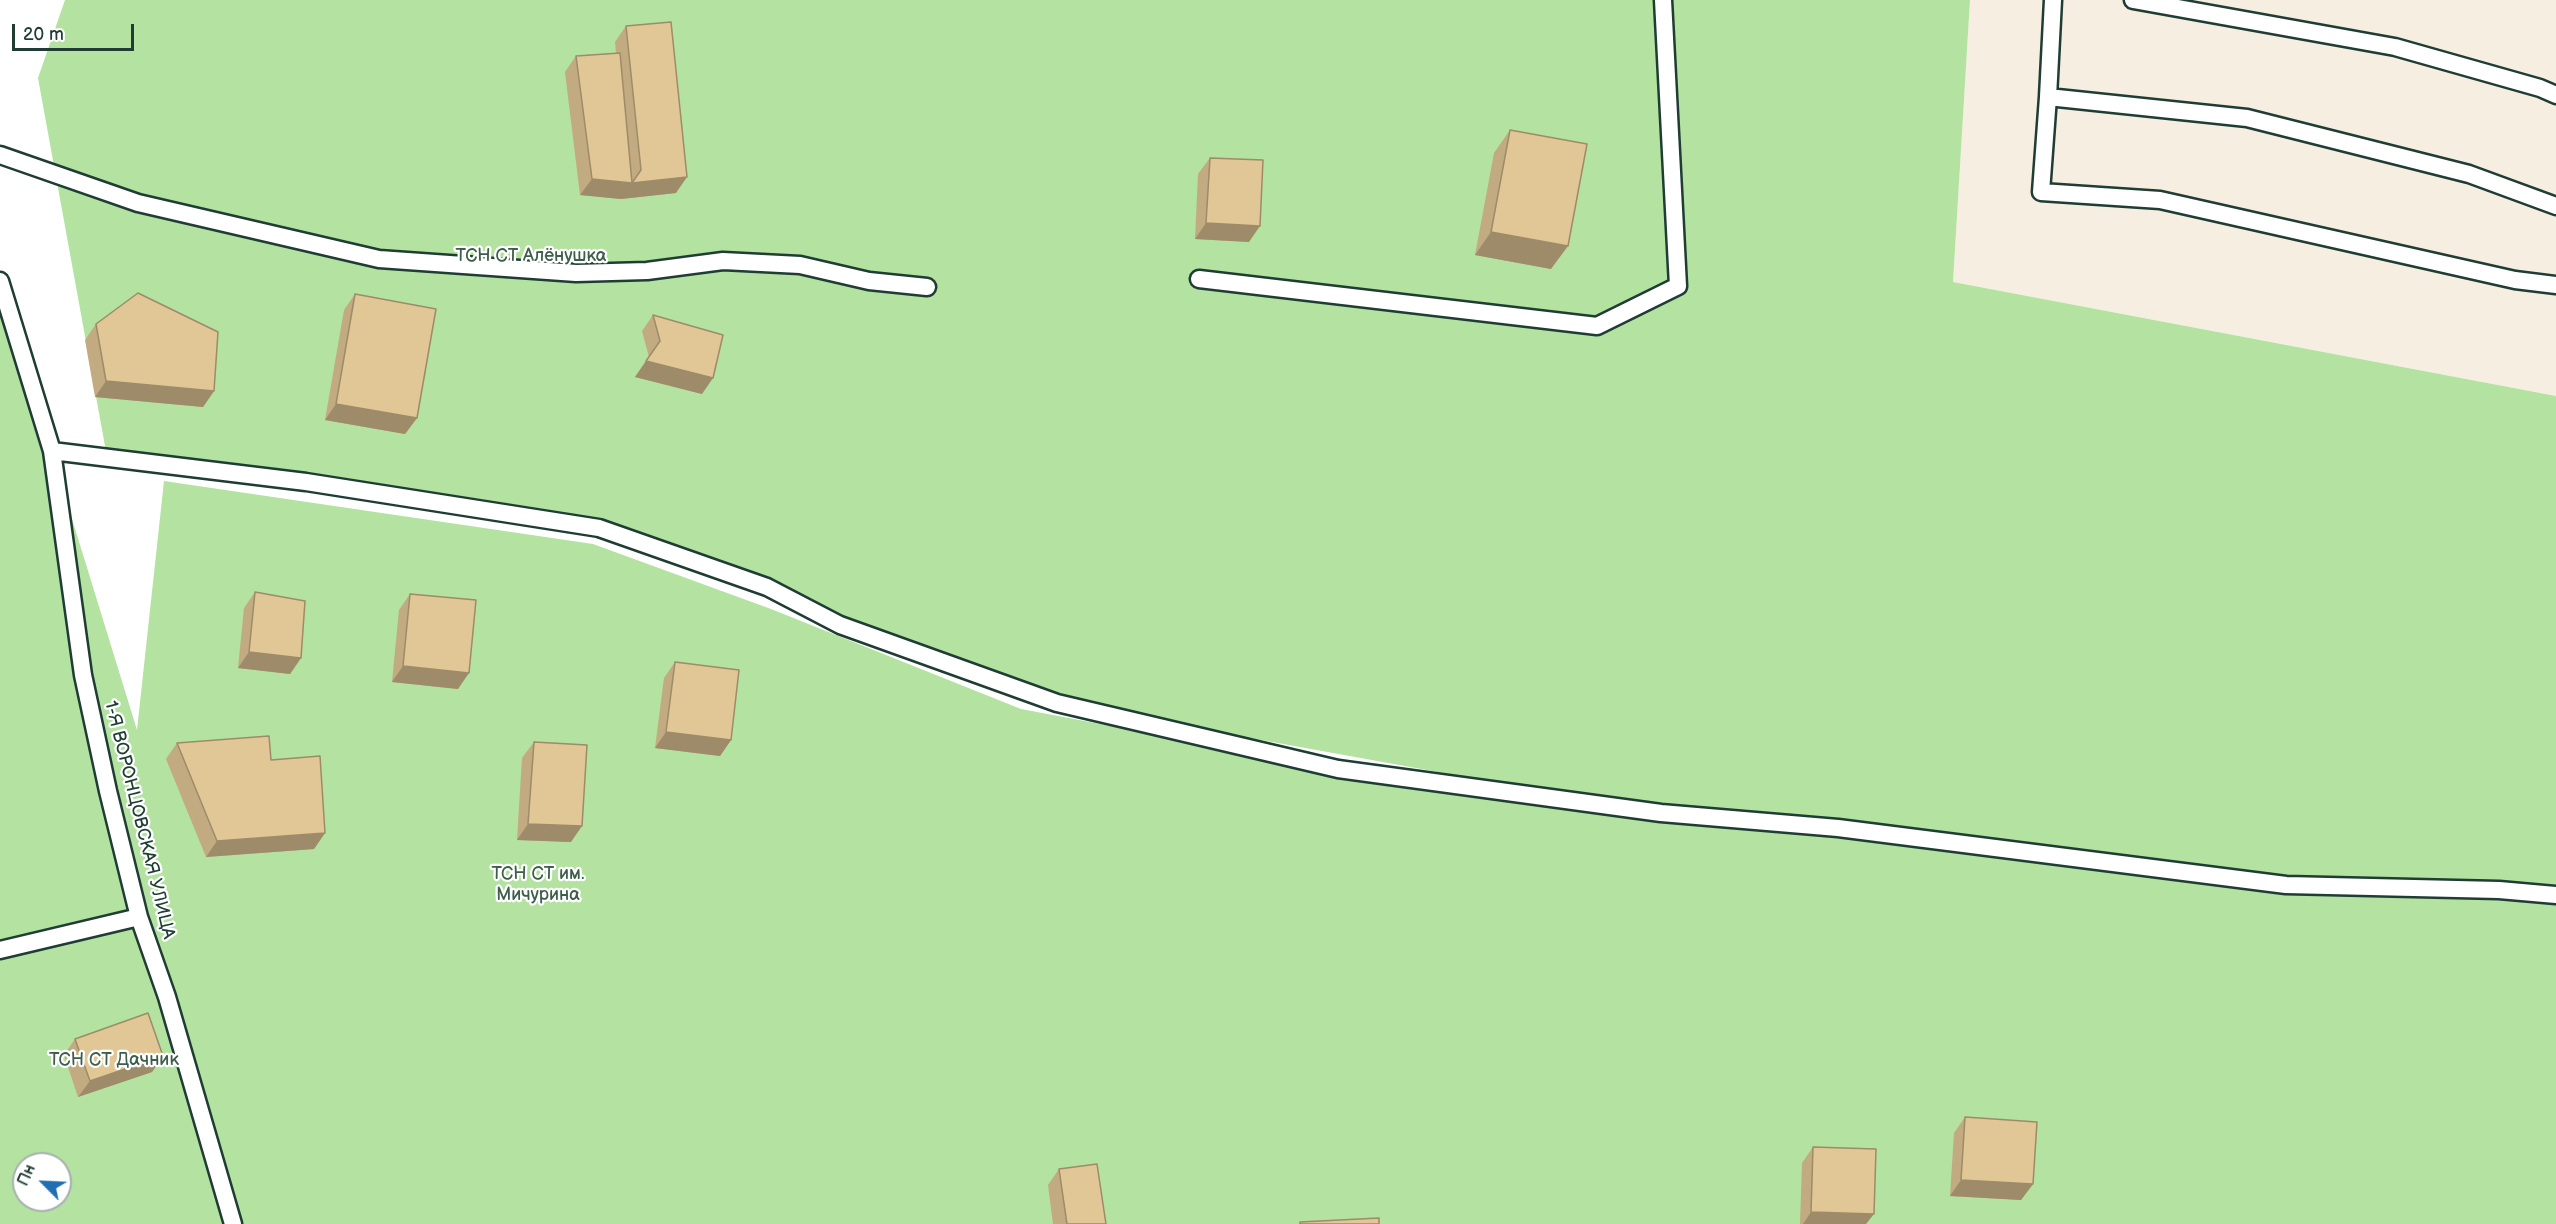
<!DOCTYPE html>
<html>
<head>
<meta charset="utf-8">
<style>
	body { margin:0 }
	#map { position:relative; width:2556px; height:1224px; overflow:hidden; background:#fff; font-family:"Balsamiq Sans",sans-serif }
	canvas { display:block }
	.north { position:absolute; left:12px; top:1152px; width:60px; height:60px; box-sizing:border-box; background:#fff; border:2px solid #a5b1ae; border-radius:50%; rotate:294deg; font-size:16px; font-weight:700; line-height:24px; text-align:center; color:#1f3d34 }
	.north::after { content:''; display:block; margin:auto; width:21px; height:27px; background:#1f6fb2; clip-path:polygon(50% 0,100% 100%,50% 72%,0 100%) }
	.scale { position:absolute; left:12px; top:24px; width:122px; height:27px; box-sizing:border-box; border:3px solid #1f3d34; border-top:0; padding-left:8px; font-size:18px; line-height:21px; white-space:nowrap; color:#1f3d34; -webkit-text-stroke:4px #fff; paint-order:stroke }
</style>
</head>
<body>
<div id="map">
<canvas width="2556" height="1224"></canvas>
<div class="north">Пн</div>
<div class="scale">20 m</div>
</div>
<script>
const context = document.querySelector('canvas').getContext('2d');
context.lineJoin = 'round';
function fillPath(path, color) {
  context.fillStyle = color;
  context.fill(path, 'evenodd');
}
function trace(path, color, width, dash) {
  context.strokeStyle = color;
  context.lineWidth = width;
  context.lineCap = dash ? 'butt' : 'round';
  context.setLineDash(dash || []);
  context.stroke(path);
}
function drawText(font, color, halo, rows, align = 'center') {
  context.font = font + ' "Balsamiq Sans",sans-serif';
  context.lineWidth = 4.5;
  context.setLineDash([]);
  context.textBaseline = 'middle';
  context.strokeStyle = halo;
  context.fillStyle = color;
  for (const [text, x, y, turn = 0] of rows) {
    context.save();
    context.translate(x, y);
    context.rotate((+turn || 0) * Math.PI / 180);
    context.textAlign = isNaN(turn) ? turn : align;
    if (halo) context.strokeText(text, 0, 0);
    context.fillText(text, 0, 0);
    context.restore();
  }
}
const built = new Path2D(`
	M1970,0H2556V396L1953,282Z`);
const green = new Path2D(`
	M65,0H1970L1953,282L2556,396V1224H0V285L137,730L164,481L593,544L771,609L1021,709L1338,769L1565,795L1057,703L599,528L107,457L38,78ZM24,1164H60V1200H24Z`);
const lane = new Path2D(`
	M2053,0L2048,97L2247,118L2469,174L2556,206
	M2133,0L2395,47L2540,88L2556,95
	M2048,97L2041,192L2160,200L2515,280L2556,285
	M0,155L138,203L379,259L576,273L647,271L723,261L800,265L869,281L927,287
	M1199,279L1597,326L1678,286L1663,0
	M0,281L52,451L83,675L108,791L139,917L167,997L233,1224
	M52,451L306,482L599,528L767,587L840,625L1057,703L1338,769L1661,813L1838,828L2286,885L2499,890L2556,895
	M0,950L139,917`);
const wall = new Path2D(`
	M626,26L676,193L621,199V198V199L580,195L565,72L576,56L616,53L615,42Z
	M1510,130L1551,269L1475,255L1494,153Z
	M1210,158L1249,242L1195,239L1198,174Z
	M355,294L417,418L405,434L325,420L344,310Z
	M653,315L702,394L635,377L649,357L642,331Z
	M96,324L214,391L203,407L95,397L85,340Z
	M255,592L301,658L290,674L238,668L244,608Z
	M410,594L458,689L392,682L399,610Z
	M675,662L731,740L720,756L655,748L664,678Z
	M534,742L571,842L517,840L522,758Z
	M177,743L271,760L325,833L314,849L206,857L166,759Z
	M75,1039L163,1056L152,1072L78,1097L64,1055Z
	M1965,1117L2033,1184L2021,1200L1950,1196L1954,1133Z
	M1813,1147L1866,1224H1800L1802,1163Z
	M1059,1169L1106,1224H1053L1048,1185Z`);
const shadedWall = new Path2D(`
	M687,177L676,193L621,199L632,183Z
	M592,179L632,183L621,199L580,195Z
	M1206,223L1260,226L1249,242L1195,239Z
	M1491,232L1568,246L1551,269L1475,255Z
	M646,361L713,378L702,394L635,377Z
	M106,381L214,391L203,407L95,397Z
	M336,404L417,418L405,434L325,420Z
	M249,652L301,658L290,674L238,668Z
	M403,666L469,673L458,689L392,682Z
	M666,732L731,740L720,756L655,748Z
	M528,824L582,826L571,842L517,840Z
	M325,833L314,849L206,857L217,841Z
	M163,1056L152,1072L78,1097L90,1081Z
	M1961,1180L2033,1184L2021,1200L1950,1196Z
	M1811,1212L1874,1214L1866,1224H1803Z`);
const building = new Path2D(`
	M671,22L687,177L632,183L641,170L626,26Z
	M620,53L632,183L592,179L576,56Z
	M1510,130L1587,144L1568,246L1491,232Z
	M1210,158L1263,160L1260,226L1206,223Z
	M138,293L218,332L214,391L106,381L96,324Z
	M355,294L436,309L417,418L336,404Z
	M653,315L723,335L713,378L646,361L660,341Z
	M255,592L305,601L301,658L249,652Z
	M410,594L476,600L469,673L403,666Z
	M675,662L739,670L731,740L666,732Z
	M269,736L271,760L320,756L325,833L217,841L177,743Z
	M534,742L587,745L582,826L528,824Z
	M148,1013L163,1056L90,1081L75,1039Z
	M1965,1117L2037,1122L2033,1184L1961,1180Z
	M1813,1147L1876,1149L1874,1214L1811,1212Z
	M1097,1164L1106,1224H1067L1059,1169Z
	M1379,1218V1224H1300V1222Z`);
const parkNames = [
	["ТСН СТ Алёнушка",531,256],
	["ТСН СТ им.",538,874],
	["Мичурина",538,895],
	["ТСН СТ Дачник",114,1060]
];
const streetNames = [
	["1-Я ВОРОНЦОВСКАЯ УЛИЦА",139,820,76]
];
fillPath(built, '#f6eee0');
fillPath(green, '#b3e2a1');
trace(lane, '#1f3d34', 21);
trace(lane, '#fff', 16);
fillPath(wall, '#c2aa81');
fillPath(shadedWall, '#9e8b69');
fillPath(building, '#e1c696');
trace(building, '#9e8b69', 1.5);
drawText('18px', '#3d5e4a', '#fff', parkNames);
drawText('18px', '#1f3d34', '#fff', streetNames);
</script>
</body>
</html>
